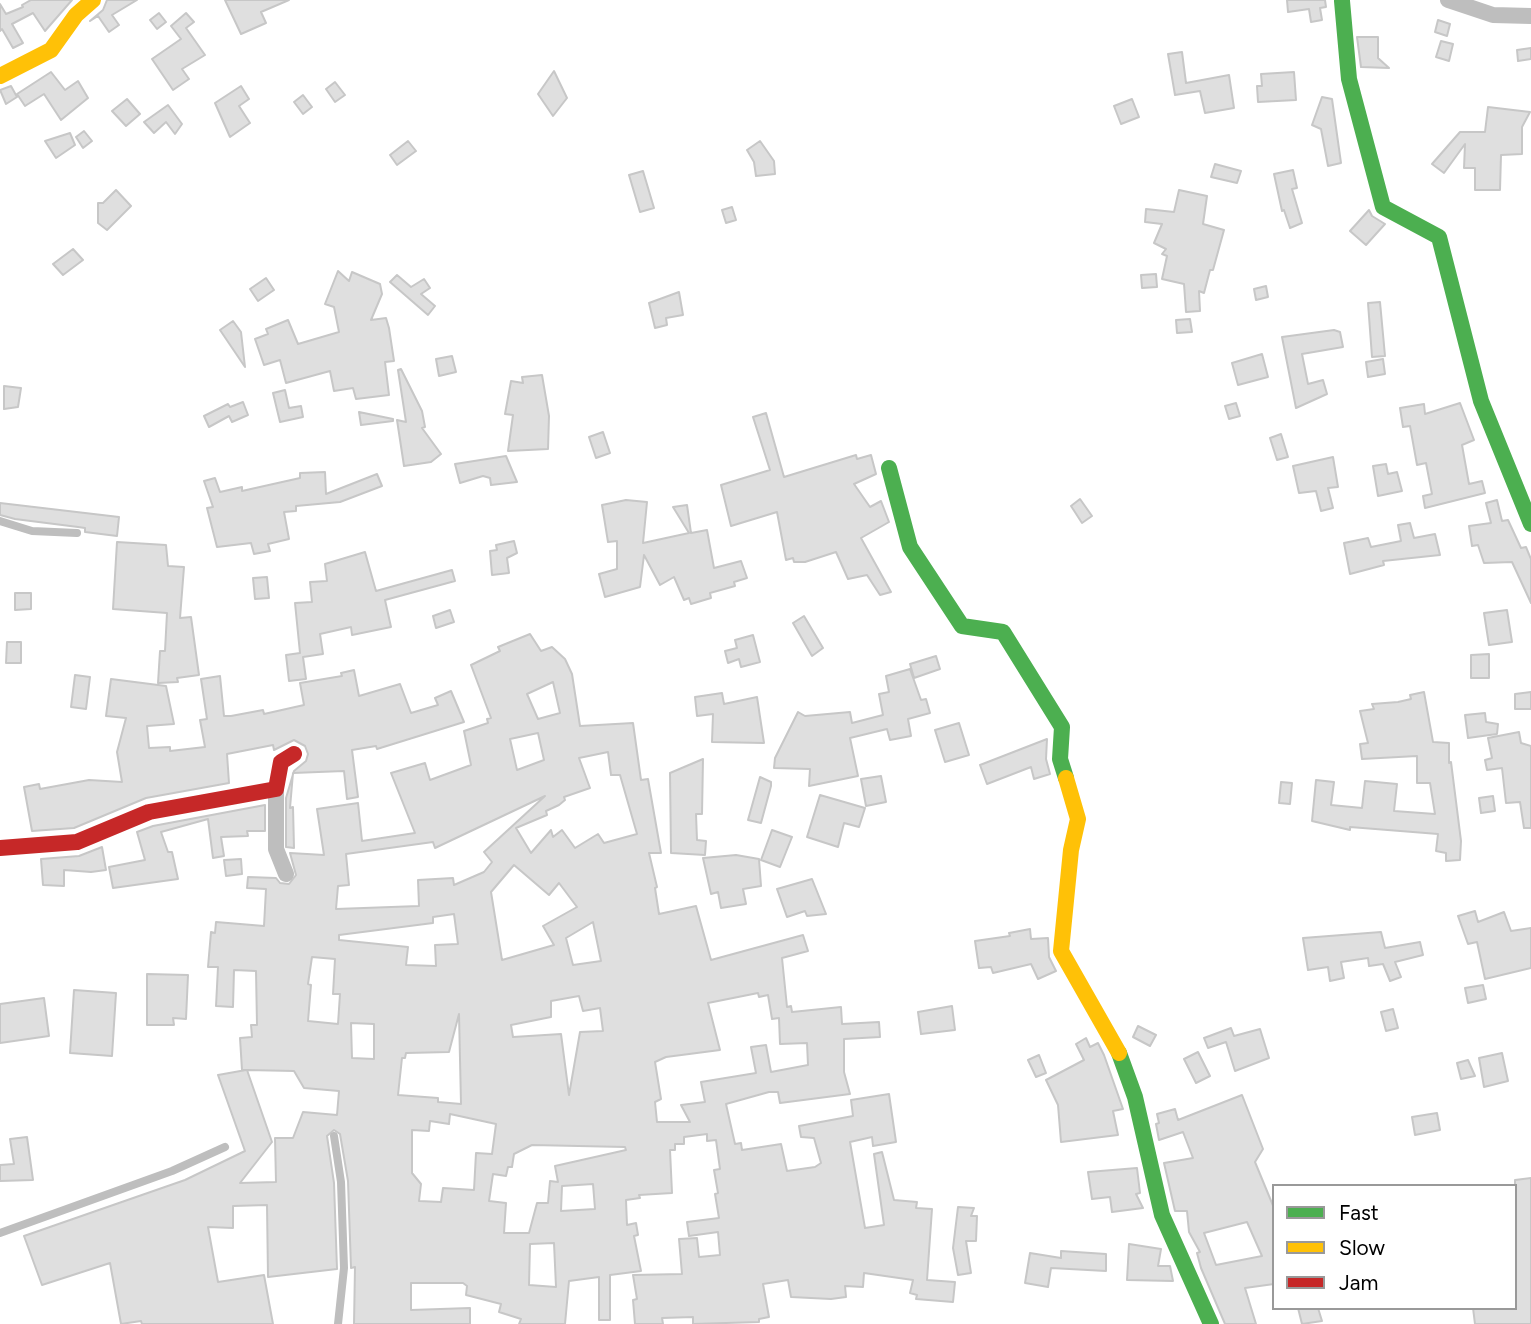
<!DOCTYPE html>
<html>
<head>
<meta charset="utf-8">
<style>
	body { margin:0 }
	#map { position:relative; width:1531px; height:1324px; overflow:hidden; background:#fff; font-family:Figtree,sans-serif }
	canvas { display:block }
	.legend { position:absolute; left:1272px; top:1184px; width:245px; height:126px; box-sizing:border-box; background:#fff; border:2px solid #999; margin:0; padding:9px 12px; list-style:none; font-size:21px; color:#000 }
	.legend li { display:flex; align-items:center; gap:14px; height:35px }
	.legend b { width:35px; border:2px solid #999 }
</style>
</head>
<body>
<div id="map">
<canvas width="1531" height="1324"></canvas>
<ul class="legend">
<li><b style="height:9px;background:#4caf50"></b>Fast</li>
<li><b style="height:9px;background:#ffc107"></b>Slow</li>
<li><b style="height:9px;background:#c62828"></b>Jam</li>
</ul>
</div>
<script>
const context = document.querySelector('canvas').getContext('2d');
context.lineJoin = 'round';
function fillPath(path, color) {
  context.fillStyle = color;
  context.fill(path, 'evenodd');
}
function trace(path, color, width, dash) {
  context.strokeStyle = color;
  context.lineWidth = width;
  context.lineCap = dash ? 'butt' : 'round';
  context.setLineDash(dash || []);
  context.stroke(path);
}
const building = new Path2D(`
	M31,0H72L45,31L33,13L12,24L23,43L13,48L2,29L0,31V4L6,14L23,7L22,5Z
	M107,0H137L112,15L119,25L109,32L98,16L90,21L103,10Z
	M225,0H289L261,12L266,23L241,34Z
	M1287,0H1325L1326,7L1320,8L1322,20L1311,22L1309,9L1288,12Z
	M159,13L166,22L157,29L150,20Z
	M186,13L194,22L186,28L205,55L182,69L189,79L173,90L152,59L181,39L171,26Z
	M1438,20L1450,24L1447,36L1435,32Z
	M1357,37H1378V58L1389,68L1361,67Z
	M1441,41L1453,44L1449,61L1436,57Z
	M1531,48V59L1518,61L1517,50Z
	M1182,52L1186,83L1229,75L1234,108L1205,113L1200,91L1175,95L1168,54Z
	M554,71L567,98L553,116L538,94Z
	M51,72L65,90L78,81L88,98L61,120L44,94L25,106L17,94Z
	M1294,72L1296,100L1258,102L1257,86H1262L1261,74Z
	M335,82L345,95L335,102L326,89Z
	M11,86L17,97L6,104L0,90Z
	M241,86L249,99L239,106L250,123L230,137L215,103Z
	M303,95L312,107L303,114L294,102Z
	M1322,97L1332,99L1341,163L1328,166L1321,129L1312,125Z
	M127,99L140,114L126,126L112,111Z
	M1132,99L1139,117L1121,124L1114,106Z
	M168,105L182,124L175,134L166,122L154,133L144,122Z
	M1488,107L1530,112L1522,127V154L1501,155L1500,190H1475V168H1464L1465,144L1444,173L1432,164L1460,132H1485Z
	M84,131L92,141L83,148L76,137Z
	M70,133L75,145L56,158L45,141Z
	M408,141L416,151L397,165L390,155Z
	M760,141L774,161L775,174L756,176L754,162L747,150Z
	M1215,164L1241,171L1237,183L1211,177Z
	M1293,170L1297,188L1292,189L1302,223L1290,228L1284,210L1282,211L1274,174Z
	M643,171L654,208L640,212L629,175Z
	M116,190L131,206L107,230L98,223V203H103Z
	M1179,190L1207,196L1203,224L1224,230L1213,270H1210L1204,293L1199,291L1200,311L1186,312L1184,284L1162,279L1167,256L1162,254L1166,249L1154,243L1162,224L1145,222L1146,209L1174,212Z
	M732,207L736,220L726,223L722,210Z
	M1369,210L1372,216L1385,224L1366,245L1350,231Z
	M73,249L83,260L63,275L53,264Z
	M338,271L349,281L352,272L380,284L382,294L371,320L386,318L389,328L394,361L385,362L389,395L356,399L353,388L334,391L330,371L286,383L280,360L264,365L255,339L268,334L266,329L288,320L298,344L339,332L334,307L325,304Z
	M1156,274L1157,287L1142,288L1141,275Z
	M397,275L411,287L424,279L430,288L421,294L435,306L428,315L390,282Z
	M266,278L274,290L258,301L250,289Z
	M1266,286L1268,297L1256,300L1254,289Z
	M679,292L683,315L666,318L667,325L655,328L649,303Z
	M1380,302L1385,356L1372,357L1368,303Z
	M1190,319L1192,332L1177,333L1176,320Z
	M233,321L241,332L245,367L220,330Z
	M1334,330L1340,332L1343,347L1302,354L1308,384L1323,380L1327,394L1296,408L1282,337Z
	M1262,354L1268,377L1238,385L1232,363Z
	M452,356L456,372L439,376L436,359Z
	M1383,359L1385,374L1368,377L1366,362Z
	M401,369L422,411L425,427L422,428L441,454L431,462L404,466L397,420L406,422L398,370Z
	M542,375L549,416L548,449L508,451L513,415L505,414L511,381L523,383L522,377Z
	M4,386L21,388L18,407L4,409Z
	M285,390L289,408L301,406L303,417L280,422L273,393Z
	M243,402L248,415L232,422L229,416L209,427L204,416L228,404L230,407Z
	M1236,403L1240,416L1229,419L1225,406Z
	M1460,403L1474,440L1462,445L1469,484L1482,481L1485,493L1425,508L1423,496L1432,494L1426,463L1417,465L1410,426L1403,427L1400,408L1424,404L1425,414Z
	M359,412L393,419V421L361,425Z
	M766,413L784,477L856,455L857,459L871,455L876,474L854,484L870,507L881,501L889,522L861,538L891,592L880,595L867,575L848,579L836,552L805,562H794L793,558L786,560L777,512L731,526L721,485L770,470L753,417Z
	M603,432L610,453L596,458L589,437Z
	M1281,434L1288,457L1277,460L1270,438Z
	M506,456L517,482L491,485L490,478L483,476L460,483L455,464Z
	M1333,457L1338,487L1328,488L1333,508L1321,511L1316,491L1299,493L1293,466Z
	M1386,464L1388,474L1397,472L1402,491L1378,496L1373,466Z
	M325,472L326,494L377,474L382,486L340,502L296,506V511L284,512L289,539L268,544L270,551L254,554L251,543L217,547L207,508L213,507L204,481L215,478L220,492L242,487V491L300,478V473Z
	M1080,499L1092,516L1082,523L1071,506Z
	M626,500L647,502L643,543L689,533L673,507L687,505L691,533L707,530L714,568L741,561L747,578L734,582L735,586L710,593L711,598L691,604L689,598L684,600L674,577L660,585L644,555L640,587L605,597L599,574L617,569V541L608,542L602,505Z
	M1497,500L1502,521L1508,520L1521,548L1526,547L1531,559V603L1512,562L1484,563L1478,545L1472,546L1469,526L1491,523L1486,503Z
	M0,503L119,517L117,536L85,532V528L78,527L15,519L0,515Z
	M1410,523L1414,538L1435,534L1440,555L1383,561L1384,565L1350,574L1344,543L1368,538L1371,547L1401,541L1398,525Z
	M514,541L517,553L507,558L509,573L492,575L490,551L497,550L496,545Z
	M117,542L166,545L168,566L184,567L180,618L191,617L199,675L177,678L178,682L158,683L160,651H165L167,613L113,609Z
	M365,552L376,591L452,570L455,581L385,600L391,627L352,635L351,627L320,634L323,654L303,657L306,679L289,681L286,655L300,653L295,603L312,602L310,582L327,581L325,564Z
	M267,577L269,598L255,599L253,578Z
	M15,593H31V609L15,610Z
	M450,610L454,622L436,628L433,616Z
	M1507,610L1512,642L1489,645L1484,613Z
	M804,616L823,648L812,656L793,623Z
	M530,634L541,651L552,647L565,659L572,674L580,726L633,723L641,780L648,779L661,853H649L657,887L655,888L659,914L696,906L711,960L803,935L808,951L782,958L787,1007L791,1006L792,1012L841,1007L842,1024L879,1022L880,1037L844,1039V1072L850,1094L780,1103L778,1092H769L726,1104L735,1144L741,1143L742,1150L781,1144L787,1171L815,1167L821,1163L814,1138L801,1137L799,1126L853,1116L851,1100L889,1094L896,1142L873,1146L872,1137L850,1142L865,1228L884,1225L874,1154L882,1152L894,1200L917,1202L916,1208L932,1209L927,1280L955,1282L953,1302L916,1299L917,1295L910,1293L913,1280L864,1273L863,1287L845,1286L846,1297L831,1299L791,1297L788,1280L763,1284L769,1317L759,1319V1322L693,1324V1317L662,1318L663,1324H635L633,1300L637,1299L633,1275L682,1274L679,1239L697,1238L699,1257L720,1255L718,1232L689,1236L687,1222L719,1218L715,1194L718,1193L714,1170L720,1169L716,1140L707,1141V1134L684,1137V1144H675V1150H670L672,1193L639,1195L640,1198L626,1200L627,1225L636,1223L638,1235L634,1236L641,1271L610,1275V1320H599V1277L569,1281L565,1324H519L521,1319L499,1312L501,1304L466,1295L467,1286L463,1283H411V1310L470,1308V1324H354L355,1267L351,1268L348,1181L340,1134L334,1130L327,1136L334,1183L337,1269L268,1277L267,1205L233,1206V1228L208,1227L218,1282L264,1275L273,1324H142L141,1321L121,1324L110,1263L42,1285L24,1236L185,1180L245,1151L218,1075L246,1070H242L240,1038L252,1037L251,1025H257L256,971L234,970L233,1007L216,1006L218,967H208L211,932L215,933L216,922L264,926L266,889L247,888L248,877L276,878L280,883L289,884L296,875L290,853L324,855L317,809L358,803L362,841L415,833L391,773L425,763L430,780L471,765L464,731L488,723L487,719L491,718L471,665L500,651L498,647ZM553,682L560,713L538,719L527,694ZM538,733L544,760L517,770L510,739ZM608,752L611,775H620L637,834L604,843L598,834L575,848L562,830L553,837L551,830L531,853L516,828L547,815L546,811L559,805L565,800L564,797L590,788L579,758ZM545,796L484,852L492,862L484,872L454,885L453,878L418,880L419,906L336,909L338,886L349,885L346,854L433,842L435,848ZM514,865L549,895L559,883L577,907L543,926L554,945L502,960L491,892ZM454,914L458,944L435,945L436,966L406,965L408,947L339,940V935L433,923V917ZM593,922L601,961L573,965L566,938ZM312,957L335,959L333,994H340L338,1024L308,1021L311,985L308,984ZM758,993L759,997L768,995L772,1019L779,1018L780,1044L807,1043L808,1065L771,1072L766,1045L751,1047L756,1073L701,1082L705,1102L681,1105L690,1122H657L655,1102L661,1099L655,1062L666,1057L720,1050L708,1003ZM579,996L583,1011L600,1008L603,1031L580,1032L569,1095L561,1034L513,1037L511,1025L551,1017V1001ZM459,1014L461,1104L438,1102V1098L398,1095L402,1058H405L406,1053L449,1052ZM351,1023L374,1024V1059L352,1058ZM247,1070L294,1071L304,1088L339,1091L337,1115L303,1112L293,1138H275L276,1182L240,1183L272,1142ZM450,1114L496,1124L492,1154L476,1153L474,1190L443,1188L441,1202L419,1201L421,1184L412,1173V1130L429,1131L430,1121L449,1124ZM532,1145L625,1147L626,1150L555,1166L558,1182L550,1181L548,1203H537L529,1233H504L506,1203L489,1201L493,1174L506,1176L508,1167H512L514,1154ZM593,1184L595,1209L561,1211L562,1186ZM554,1243L556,1287L529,1285L530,1244Z
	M753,635L760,662L741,667L739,659L728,663L725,651L737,648L735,640Z
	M7,642H21V663H6Z
	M1489,654V678H1471V655Z
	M936,656L940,669L914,678L910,664Z
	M910,669L921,700L926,699L930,713L908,719L911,736L890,740L887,729L850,738L858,776L809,786L810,769L774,768L775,758L798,712L805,716L850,712L852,723L883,715L879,694L889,692L886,676Z
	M354,670L359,696L400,684L411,713L438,705L435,698L451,691L464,722L377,749L376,746L352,750L358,797L347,799L344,771L293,773L290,808L293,807L294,848L286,847V798L294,771L306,761L308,754L305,746L294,740L274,750L273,745L227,754L229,783L146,798L74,828L32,831L24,787L39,784L40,789L89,780L122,782L117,752L126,718L106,716L111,679L166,686L174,724L147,726L149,748L170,747V751L205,747L200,720L207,719L201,679L220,676L224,716H231L263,710L264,714L304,705L300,683L342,676L341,673Z
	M75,675L90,677L86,709L71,707Z
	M1424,692L1433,742L1449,743V763L1451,762L1461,841L1460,860L1446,861V853L1436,851L1438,834L1350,827V830L1312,821L1316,780L1334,782L1331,805L1362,808L1365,781L1397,784L1394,811L1435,814L1430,783H1417V756L1362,759L1360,744L1368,743L1360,711L1374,709L1372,704L1398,702L1411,699L1410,695Z
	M1531,692V709H1515V694Z
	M722,693L724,704L757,697L764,743L712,742L713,714L697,716L695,697Z
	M1485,713L1486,722L1498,724L1497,734L1468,738L1465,715Z
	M959,723L969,755L945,762L935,730Z
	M1519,732L1521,743L1531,746V828H1524L1520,802L1506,803L1502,768L1487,770L1485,760L1492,758L1488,738Z
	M1047,739L1046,759L1050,774L1034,779L1031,767L987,784L980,765Z
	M703,759L702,814H696L697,840L706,841L705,855L671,853L670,773Z
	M881,776L886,802L866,806L861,779Z
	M760,777L771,782V786L761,823L748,820Z
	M1281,782L1292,783L1290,804L1279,803Z
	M820,795L865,808L859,827L844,823L838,847L807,837Z
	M1493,796L1495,811L1481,813L1479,798Z
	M265,805V831H247L248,836L221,837L224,856L213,858L208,819L161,832L168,852H172L178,879L113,888L109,867L145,860L137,832L153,826Z
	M772,830L792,837L780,867L761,860Z
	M102,847L106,870L91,872L64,870V886L43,885L41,859L79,856Z
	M736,855L759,859L761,886L743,889L746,904L721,908L718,892L711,894L703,858Z
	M241,859L242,874L226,876L224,860Z
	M812,879L826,914L807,916L805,911L787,917L777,889Z
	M1475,911L1478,922L1504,912L1511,931L1531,928V968L1485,979L1477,942L1468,944L1458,916Z
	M1030,929L1031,939L1048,938L1049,957L1056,971L1038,979L1031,964L993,973L991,967L979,968L975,941L1010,936L1009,933Z
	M1381,932L1385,948L1420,942L1423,955L1395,962L1401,977L1390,981L1383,964L1369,966L1368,958L1341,962L1344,978L1330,981L1328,967L1308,970L1303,938Z
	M147,974L188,975L186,1019L173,1018L174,1025H147Z
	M1483,985L1486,999L1468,1003L1465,988Z
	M74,990L116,993L112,1056L70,1053Z
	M44,998L49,1036L0,1043V1004Z
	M952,1006L955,1030L921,1034L918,1012Z
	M1393,1009L1398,1028L1386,1031L1381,1012Z
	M1138,1026L1156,1035L1150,1046L1133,1037Z
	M1231,1028L1234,1036L1260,1029L1269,1058L1235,1071L1226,1042L1208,1048L1204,1038Z
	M1086,1038L1090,1047L1098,1043L1104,1055L1123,1109L1113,1111L1118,1135L1061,1142L1058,1105L1046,1080L1084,1060L1076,1044Z
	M1198,1052L1210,1076L1196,1083L1184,1059Z
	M1502,1053L1508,1081L1484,1087L1479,1058Z
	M1039,1055L1046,1073L1036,1077L1028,1060Z
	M1468,1060L1475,1076L1461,1079L1457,1063Z
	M1242,1095L1263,1149L1255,1162L1274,1208V1284L1245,1288L1256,1324H1225L1201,1268L1197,1253L1200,1252L1189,1232L1187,1211H1175L1164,1163L1193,1158L1183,1132L1159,1140L1156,1124L1159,1123L1157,1114L1175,1109L1178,1120ZM1247,1222L1262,1256L1216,1265L1204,1233Z
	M1437,1113L1440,1130L1415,1135L1412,1117Z
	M27,1137L33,1180L0,1181V1165L14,1164L10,1139Z
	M1137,1168L1140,1193L1136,1194L1143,1208L1112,1212L1110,1197L1092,1199L1088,1172Z
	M1531,1178V1324H1475L1473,1308H1515V1180Z
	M958,1207L974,1208L971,1216H977L976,1241H966L971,1273L958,1275L953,1248Z
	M1129,1244L1161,1249L1158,1266H1170L1173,1281L1127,1280Z
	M1061,1251L1106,1254V1271L1051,1268L1048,1287L1025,1283L1030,1253L1061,1258Z
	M1298,1308H1318L1322,1321L1302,1324Z`);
const lane = new Path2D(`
	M0,521L32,531L77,533
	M334,1136L341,1182L344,1268L338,1324
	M0,1233L172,1171L225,1147`);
const street = new Path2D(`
	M1448,0L1493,15L1531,16
	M276,789V849L286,874`);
const fast = new Path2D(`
	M1342,1L1349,79L1383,207L1439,237L1481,401L1531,524
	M889,468L910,547L962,626L1003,632L1062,727L1060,759L1066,778
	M1119,1053L1135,1097L1162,1215L1211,1324`);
const slow = new Path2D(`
	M0,76L51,50L76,15L93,0
	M1066,778L1078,819L1071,850L1061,951L1119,1053`);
const jam = new Path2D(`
	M0,848L77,842L149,812L276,789L281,762L294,754`);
fillPath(building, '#dfdfdf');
trace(building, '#c7c7c7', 2);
trace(lane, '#bebebe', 8);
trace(street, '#bebebe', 16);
trace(fast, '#4caf50', 16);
trace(slow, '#ffc107', 16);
trace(jam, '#c62828', 16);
</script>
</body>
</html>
